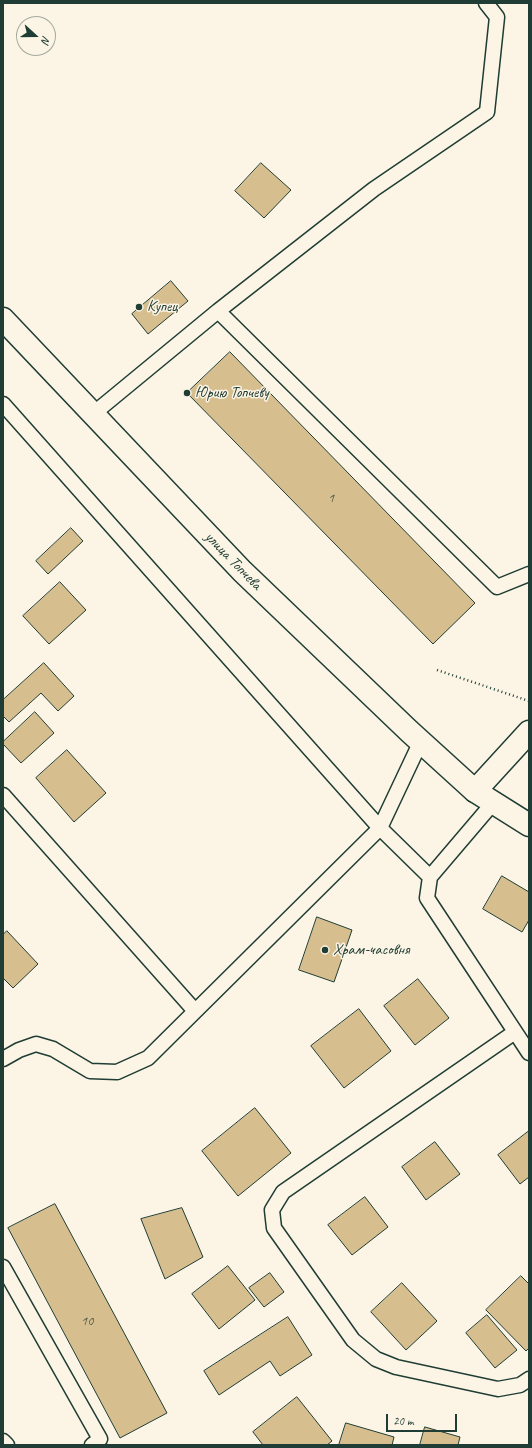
<!DOCTYPE html>
<html>
<head>
<meta charset="utf-8">
<style>
	body { margin:0 }
	#map { position:relative; width:532px; height:1448px; overflow:hidden; background:#fcf5e5; font-family:Caveat,sans-serif }
	canvas { display:block }
	.frame { position:absolute; inset:0; border:4px solid #1f3d34; pointer-events:none }
	.north { position:absolute; left:16px; top:16px; width:40px; height:40px; box-sizing:border-box; background:#fcf5e5; border:1px solid #a4ab9e; border-radius:50%; rotate:111deg; font-size:11px; font-weight:700; line-height:16px; text-align:center; color:#1f3d34 }
	.north::after { content:''; display:block; margin:auto; width:14px; height:18px; background:#1f3d34; clip-path:polygon(50% 0,100% 100%,50% 72%,0 100%) }
	.scale { position:absolute; left:386px; top:1414px; width:71px; height:18px; box-sizing:border-box; border:2px solid #1f3d34; border-top:0; padding-left:5px; font-size:12px; line-height:14px; white-space:nowrap; color:#1f3d34; -webkit-text-stroke:3px #fcf5e5; paint-order:stroke }
</style>
</head>
<body>
<div id="map">
<canvas width="532" height="1448"></canvas>
<div class="frame"></div>
<div class="north">N</div>
<div class="scale">20 m</div>
</div>
<script>
const context = document.querySelector('canvas').getContext('2d');
context.lineJoin = 'round';
function fillPath(path, color) {
  context.fillStyle = color;
  context.fill(path, 'evenodd');
}
function trace(path, color, width, dash) {
  context.strokeStyle = color;
  context.lineWidth = width;
  context.lineCap = dash ? 'butt' : 'round';
  context.setLineDash(dash || []);
  context.stroke(path);
}
function drawText(font, color, halo, rows, align = 'center') {
  context.font = font + ' Caveat,sans-serif';
  context.lineWidth = 3;
  context.setLineDash([]);
  context.textBaseline = 'middle';
  context.strokeStyle = halo;
  context.fillStyle = color;
  for (const [text, x, y, turn = 0] of rows) {
    context.save();
    context.translate(x, y);
    context.rotate((+turn || 0) * Math.PI / 180);
    context.textAlign = isNaN(turn) ? turn : align;
    if (halo) context.strokeText(text, 0, 0);
    context.fillText(text, 0, 0);
    context.restore();
  }
}
const building = new Path2D(`
	M261,163L291,190L264,218L235,191Z
	M171,281L188,301L148,334L132,314Z
	M230,352L475,603L433,644L187,393Z
	M71,528L83,541L48,574L36,561Z
	M60,582L86,610L49,644L23,616Z
	M44,663L74,696L58,711L41,693L9,722L3,716V700Z
	M35,712L54,733L21,763L3,744V742Z
	M67,750L106,793L74,822L36,778Z
	M502,876L529,892V920L522,932L483,909Z
	M317,917L352,930L334,982L299,970Z
	M7,931L38,964L13,988L3,978V935Z
	M418,979L449,1018L415,1045L384,1006Z
	M359,1009L391,1051L344,1088L311,1046Z
	M255,1108L291,1153L238,1196L202,1151Z
	M529,1131V1177L520,1184L498,1155Z
	M435,1142L460,1174L426,1200L402,1167Z
	M365,1197L388,1227L352,1255L328,1225Z
	M55,1204L167,1413L120,1438L8,1228Z
	M182,1208L203,1257L165,1279L141,1219Z
	M228,1266L255,1300L219,1329L192,1294Z
	M270,1273L284,1292L264,1307L249,1288Z
	M521,1276L529,1284V1348L526,1351L486,1310Z
	M402,1283L437,1321L406,1350L371,1312Z
	M487,1315L517,1350L495,1368L466,1333Z
	M288,1317L312,1355L280,1376L270,1361L219,1395L204,1371Z
	M297,1397L332,1441L327,1445H263L253,1432Z
	M346,1423L394,1437L392,1445H339Z
	M425,1427L460,1437L458,1445H420Z`);
const path = new Path2D(`
	M437,670L529,701`);
const service = new Path2D(`
	M218,311L374,189L487,112L497,17L486,3
	M3,404L380,828L148,1058L117,1072L90,1071L53,1049L36,1044L19,1050L3,1059
	M93,414L218,311L497,587L529,574
	M421,741L380,828L430,877
	M3,795L195,1011
	M493,803L430,877L427,898L529,1053
	M515,1032L283,1192L272,1210L274,1228L353,1340L376,1359L396,1367L498,1389L520,1385L529,1379
	M3,1267L100,1439L92,1445
	M3,1441L7,1445`);
const minor = new Path2D(`
	M475,791L529,732`);
const tertiary = new Path2D(`
	M3,319L242,571L409,731L475,791L529,825`);
const markers = [
	[139,307,4,"#1f3d34"],
	[187,393,4,"#1f3d34"],
	[325,950,4,"#1f3d34"]
];
const numberNames = [
	["1",331,498],
	["10",87,1321]
];
const poiNames = [
	["Купец",147,307],
	["Юрию Топчеву",195,393],
	["Храм-часовня",333,950]
];
const streetNames = [
	["улица Топчева",233,561,46]
];
fillPath(building, '#d7be8e');
trace(building, '#1f3d34', 1);
trace(service, '#1f3d34', 17);
trace(minor, '#1f3d34', 25);
trace(tertiary, '#1f3d34', 25);
trace(path, '#1f3d34', 2.5, [1, 3]);
trace(service, '#fcf5e5', 14);
trace(minor, '#fcf5e5', 22);
trace(tertiary, '#fcf5e5', 22);
for (const [x, y, r, color] of markers) {
  const dot = new Path2D();
  dot.arc(x, y, r, 0, 2 * Math.PI);
  context.fillStyle = color;
  context.fill(dot);
  trace(dot, '#fcf5e5', 1.5);
}
drawText('14px', '#4d5d4a', null, numberNames);
drawText('16px', '#1f3d34', '#fcf5e5', poiNames, 'left');
drawText('16px', '#1f3d34', '#fcf5e5', streetNames);
</script>
</body>
</html>
